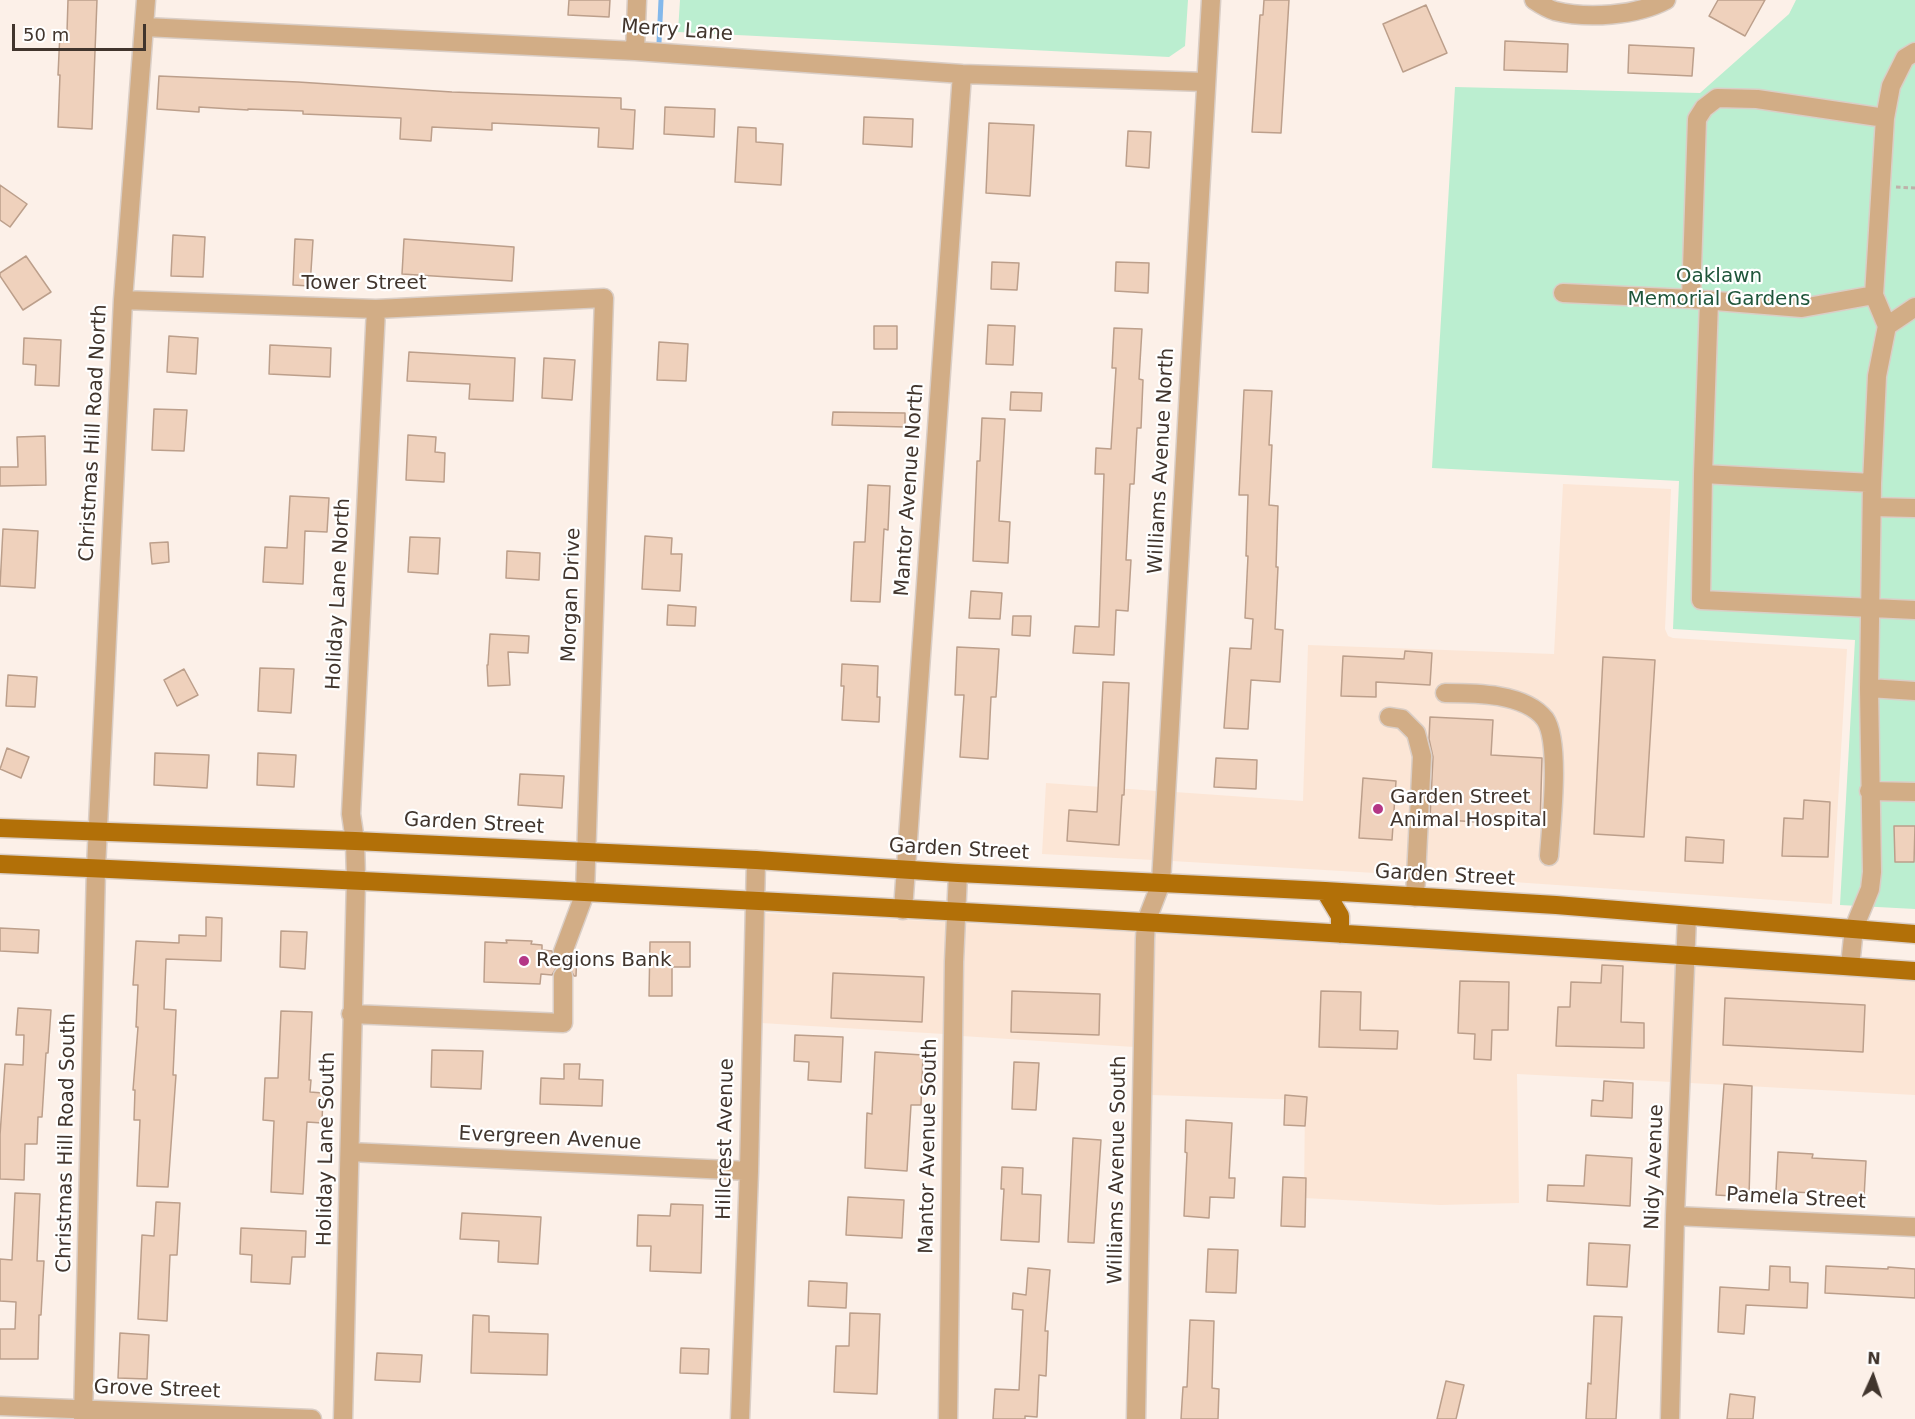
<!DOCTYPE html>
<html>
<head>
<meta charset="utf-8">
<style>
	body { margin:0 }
	#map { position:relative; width:1915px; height:1419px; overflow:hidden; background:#fcf0e8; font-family:"DejaVu Sans",sans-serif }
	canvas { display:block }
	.north { position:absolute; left:1843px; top:1347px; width:60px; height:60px; -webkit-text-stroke:4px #fff; paint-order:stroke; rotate:3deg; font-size:16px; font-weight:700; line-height:24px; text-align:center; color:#41352d }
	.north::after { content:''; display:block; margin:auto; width:21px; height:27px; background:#41352d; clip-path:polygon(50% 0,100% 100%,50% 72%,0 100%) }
	.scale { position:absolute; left:12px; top:24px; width:134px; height:27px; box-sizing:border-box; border:3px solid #41352d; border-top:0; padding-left:8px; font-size:18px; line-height:21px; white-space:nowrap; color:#41352d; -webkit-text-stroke:4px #fff; paint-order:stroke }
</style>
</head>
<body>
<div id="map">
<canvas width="1915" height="1419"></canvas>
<div class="north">N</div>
<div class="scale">50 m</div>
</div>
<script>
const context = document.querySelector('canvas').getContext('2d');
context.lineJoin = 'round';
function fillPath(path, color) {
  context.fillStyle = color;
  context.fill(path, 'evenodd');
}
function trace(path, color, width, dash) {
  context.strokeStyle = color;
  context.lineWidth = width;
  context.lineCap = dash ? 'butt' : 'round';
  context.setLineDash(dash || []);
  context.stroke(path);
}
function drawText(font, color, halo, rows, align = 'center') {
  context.font = font + ' "DejaVu Sans",sans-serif';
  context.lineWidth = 4.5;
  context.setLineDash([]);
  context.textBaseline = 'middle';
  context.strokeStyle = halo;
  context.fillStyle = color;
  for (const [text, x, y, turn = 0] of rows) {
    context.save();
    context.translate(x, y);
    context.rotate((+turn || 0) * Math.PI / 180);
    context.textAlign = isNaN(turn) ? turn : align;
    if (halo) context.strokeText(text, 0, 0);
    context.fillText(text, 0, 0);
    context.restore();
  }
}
const built = new Path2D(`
	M1563,484L1671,489L1665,629L1668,636L1673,638L1847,649L1832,904L1426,876L1172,861L1175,792L1303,801L1308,645L1554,654Z
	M1046,783L1157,791L1153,860L1042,854Z
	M763,913L947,922L944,1034L761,1023Z
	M965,923L1136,932L1134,1047L962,1036Z
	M1154,933L1677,965L1672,1082L1517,1074L1519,1203L1440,1205L1304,1198L1305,1100L1151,1095Z
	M1695,966L1915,981V1095L1690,1083Z`);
const green = new Path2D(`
	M680,0H1188L1185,46L1169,57L678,32Z
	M1796,0H1915V909L1840,905L1855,640L1673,629L1679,481L1432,468L1455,87L1700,93L1789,14Z`);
const stream = new Path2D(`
	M659,43L661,0`);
const building = new Path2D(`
	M68,0H97L92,129L58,127L60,75H58L60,32H67Z
	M569,0H610L609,17L568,15Z
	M1264,0H1289L1281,133L1252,132L1260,15H1263Z
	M1718,0H1765L1745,36L1709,16Z
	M1426,5L1447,53L1403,72L1383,24Z
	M1505,41L1568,44L1567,72L1504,70Z
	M1629,45L1694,48L1692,76L1628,73Z
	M159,76L298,82L452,92L621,98V109L635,110L633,149L598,147L599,128L492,123V130L432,127L431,141L400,139L401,118L303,114V111L248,109V110L199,107V112L157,109Z
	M665,107L715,109L714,137L664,134Z
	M864,117L913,119L912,147L863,144Z
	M989,123L1034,125L1030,196L986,193Z
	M738,127L756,128V142L783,144L781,185L735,182Z
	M1128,131L1151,132L1149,168L1126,166Z
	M0,185L27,204L10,227L0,220Z
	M173,235L205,237L203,277L171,276Z
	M295,239L313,240L310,286L293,285Z
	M404,239L514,247L512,281L402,274Z
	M26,256L51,292L23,310L0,276V273Z
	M992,262L1019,263L1017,290L991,289Z
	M1116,262L1149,263L1148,293L1115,291Z
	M988,325L1015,326L1013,365L986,364Z
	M874,326H897V349H874Z
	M1114,328L1142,329L1139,379L1143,380L1141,428H1137L1134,484H1130L1126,560H1131L1128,611L1116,610L1114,655L1073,653L1075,626L1099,627L1104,474H1095L1096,448L1111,449L1116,368H1112Z
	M169,336L198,338L196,374L167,372Z
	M24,338L61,340L59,386L35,385L36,365L23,364Z
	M659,342L688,344L686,381L657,380Z
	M270,345L331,348L330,377L269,374Z
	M409,352L515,358L513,401L469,399L470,384L407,381Z
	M544,358L575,360L572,400L542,398Z
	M1244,390L1272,391L1269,445H1272L1269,505L1278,506L1276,567H1278L1275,629L1283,630L1280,682L1251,680L1248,729L1224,728L1230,648L1251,649L1253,619L1245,618L1248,556H1246L1248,495H1239Z
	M1011,392L1042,393L1041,411L1010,410Z
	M154,409L187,410L184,451L152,450Z
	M833,412L905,413V427L832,425Z
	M982,418L1005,419L999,521L1010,522L1008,563L973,561L977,461H980Z
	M408,435L436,437L435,452L445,453L444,482L406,480Z
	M45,436L46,485L0,486V467H18L17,437Z
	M868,485L890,486L888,530L884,529L880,602L851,601L854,542H865Z
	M290,496L329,498L327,532L305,531L303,584L263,582L265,547L287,548Z
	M3,529L38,531L35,588L0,586Z
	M645,536L672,538L671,554H682L680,591L642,589Z
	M410,537L440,538L438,574L408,572Z
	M168,542L169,562L152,564L150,543Z
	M507,551L540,553L539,580L506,578Z
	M971,591L1002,593L1000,619L969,618Z
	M668,605L696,607L695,626L667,625Z
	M1013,616H1031L1030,636L1012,635Z
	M490,634L529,636L528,653L508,652L510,685L488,686L487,665H488Z
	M957,647L999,649L996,697H991L988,759L960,757L964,695H955Z
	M1405,651L1432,653L1430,685L1376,682V697L1341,696L1343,656L1404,659Z
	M1603,657L1655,660L1644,837L1594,834Z
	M842,664L878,666L877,697H880L879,722L842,720L844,686H841Z
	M260,668L294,669L291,713L258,711Z
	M184,669L198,695L177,706L164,680Z
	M8,675L37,677L35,707L6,706Z
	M1103,682L1129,683L1124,795H1122L1119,845L1067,841L1069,810L1097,812Z
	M1430,717L1493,720L1491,755L1542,758L1540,826L1430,819L1433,757L1429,739Z
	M7,748L29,757L21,778L0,769Z
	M155,753L209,755L207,788L154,785Z
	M258,753L296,755L294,787L257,785Z
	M1216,758L1257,760L1256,789L1214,787Z
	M520,774L564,776L562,808L518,805Z
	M1363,778L1396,781L1392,840L1359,838Z
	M1804,800L1830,802L1828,857L1782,856L1784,818L1803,819Z
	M1894,826H1915L1914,862H1895Z
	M1686,837L1724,840L1723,863L1685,861Z
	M206,917L222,918L221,961L166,959L164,1009L176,1010L173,1075H176L168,1187L137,1186L140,1120H134L135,1090H133L138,1027H136L138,985H133L136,941L179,943V935L206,936Z
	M0,928L39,930L38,953L0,951Z
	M281,931L307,932L305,969L280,967Z
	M506,940L532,941L531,944L542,945V950L552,951L554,959L560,963L570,961L575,952H577L576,976H574L569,967L562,965L557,967L552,975L541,974L540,984L484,982L485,942L507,943Z
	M650,942H690V967H672V996H649Z
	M1602,965L1623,966L1621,1022L1644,1023V1048L1556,1046L1558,1007H1570L1571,982L1601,983Z
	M833,973L924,977L922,1022L831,1018Z
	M1460,981L1509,982L1508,1030H1492L1491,1060L1474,1059L1475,1034L1458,1033Z
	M1012,991L1100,994L1099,1035L1011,1032Z
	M1321,991L1361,992L1360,1030L1398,1031L1397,1049L1319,1047Z
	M1725,998L1865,1005L1863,1052L1723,1045Z
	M18,1008L51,1010L48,1053H46L42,1117H38L37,1144H25L24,1180L0,1179V1135L5,1064L23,1065L24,1035H16Z
	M281,1011L312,1012L309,1080H311L310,1092L323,1093L322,1123L307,1122L303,1194L271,1192L274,1121L263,1120L265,1078H278Z
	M795,1035L843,1037L841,1082L808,1080L809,1062L794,1061Z
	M432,1050L483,1051L481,1089L431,1087Z
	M875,1052L923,1055L921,1105H911L907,1171L865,1168L867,1113L872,1114Z
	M1014,1062L1039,1063L1036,1110L1012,1109Z
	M564,1064H580L579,1079L603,1080L602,1106L540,1104L541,1078L564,1079Z
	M1604,1081L1633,1083L1632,1118L1591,1116L1592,1100L1603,1101Z
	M1724,1084L1752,1086L1749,1197L1716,1195Z
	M1285,1095L1307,1097L1305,1126L1284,1125Z
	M1186,1120L1232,1123L1229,1178H1235L1234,1198L1210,1197L1209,1218L1184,1216L1187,1153L1185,1152Z
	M1073,1138L1101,1140L1094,1243L1068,1242Z
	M1778,1152L1813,1154L1812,1158L1866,1161L1864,1198L1831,1197V1194L1776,1191Z
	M1586,1155L1632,1158L1630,1206L1547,1201L1548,1185L1584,1186Z
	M1002,1167L1023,1168L1022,1194L1041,1195L1039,1242L1001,1240L1004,1189H1001Z
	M1283,1177L1306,1178L1305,1227L1281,1226Z
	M15,1193L40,1194L37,1261H44L41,1315H39L38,1359H0V1329H15L16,1302L0,1301V1259L12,1260Z
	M848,1197L904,1200L902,1238L846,1235Z
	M156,1202L180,1203L177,1255H170L167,1321L138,1319L142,1235L154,1236Z
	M671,1204L703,1205L701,1273L650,1271L651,1246H637L638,1215L670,1216Z
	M462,1213L541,1217L538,1264L498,1262L499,1241L460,1239Z
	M241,1228L306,1231L305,1257H292L290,1284L251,1282L252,1255L240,1254Z
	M1589,1243L1630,1245L1627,1287L1587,1285Z
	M1208,1249L1238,1250L1236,1293L1206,1292Z
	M1770,1266L1790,1267V1282L1808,1283L1807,1308L1746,1305L1744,1334L1718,1332L1720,1287L1769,1290Z
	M1826,1266L1888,1269V1267L1915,1269V1298L1825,1293Z
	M1028,1268L1050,1270L1045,1331H1048L1046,1376L1039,1375L1037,1417L1025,1416V1419H993L995,1389L1019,1390L1023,1310L1012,1309L1013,1293L1026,1295Z
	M809,1281L847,1283L846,1308L808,1306Z
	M850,1313L880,1314L877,1394L834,1392L836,1346H849Z
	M473,1315L489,1316V1332L548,1334L547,1375L471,1373Z
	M1594,1316L1622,1317L1616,1419H1586L1588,1383L1591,1384Z
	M1190,1320L1214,1321L1212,1388L1219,1389L1218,1419H1181L1183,1387H1187Z
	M120,1333L149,1335L147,1379L118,1378Z
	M681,1348L709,1349L708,1374L680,1373Z
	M377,1353L422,1355L420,1382L375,1380Z
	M1446,1381L1464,1385L1456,1419H1437Z
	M1730,1394L1755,1397L1753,1419H1727Z`);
const path = new Path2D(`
	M1896,187L1915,188`);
const minor = new Path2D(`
	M1534,0C1540,4 1548,9 1555,11C1587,19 1636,16 1666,0
	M145,27L635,51L962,74L1206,82
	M635,51L637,0
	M1563,293L1691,299L1802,308L1874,295
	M1691,299L1697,119L1704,108L1717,98L1757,99L1885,118
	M123,300L376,309L604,298L585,893L563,952
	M1709,301L1703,474L1701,600L1915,610
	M1887,326L1874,295L1885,118L1891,86L1905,58L1915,52
	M1703,474L1872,483
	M1872,507L1915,508
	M1869,688L1915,691
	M1445,693C1475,693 1525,693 1545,719C1561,742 1551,826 1549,856
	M1389,717L1402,719L1416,733L1422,756L1415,897
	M1869,791L1915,792
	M903,910L962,74
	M1850,966L1854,928L1870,889L1872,872L1869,688L1872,483L1877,376L1887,326L1915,307
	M351,1014L563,1023V976
	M350,1152L749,1171
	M1675,1216L1915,1227
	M0,1406L312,1419
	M83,1419L96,868L123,300L146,0
	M343,1419L356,880L355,841L351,814L376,309
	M740,1419L749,1171L756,860
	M948,1419L954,962L958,873
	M1136,1419L1145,939L1146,922L1161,883L1211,0
	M1670,1419L1675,1216L1687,916`);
const major = new Path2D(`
	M0,828L355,841L756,860L958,873L1325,891L1556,905L1915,934
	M0,864C639,893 1277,926 1915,971
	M1325,891L1340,916V934`);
const markers = [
	[1378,809,6,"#b43786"],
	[524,961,6,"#b43786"]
];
const streetNames = [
	["Merry Lane",677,31,4],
	["Tower Street",364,284],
	["Christmas Hill Road North",94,433,-87],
	["Williams Avenue North",1162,461,-87],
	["Mantor Avenue North",910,490,-86],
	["Holiday Lane North",339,594,-87],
	["Morgan Drive",572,595,-88],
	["Garden Street",474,824,3],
	["Garden Street",959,850,3],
	["Garden Street",1445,876,3],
	["Evergreen Avenue",550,1139,3],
	["Hillcrest Avenue",726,1139,-89],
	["Christmas Hill Road South",67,1143,-89],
	["Mantor Avenue South",929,1146,-89],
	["Holiday Lane South",327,1149,-89],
	["Nidy Avenue",1655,1167,-88],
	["Williams Avenue South",1118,1170,-89],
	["Pamela Street",1796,1199,3],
	["Grove Street",157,1390,2]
];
const parkNames = [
	["Oaklawn",1719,277],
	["Memorial Gardens",1719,300]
];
const poiNames = [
	["Garden Street",1390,798],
	["Animal Hospital",1390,821],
	["Regions Bank",536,961]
];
fillPath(built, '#fce6d6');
fillPath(green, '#bbeed0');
trace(stream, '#83b8eb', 5);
fillPath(building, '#efd1bc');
trace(building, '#bc9f8b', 1.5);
trace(minor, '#dacec6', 21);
trace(major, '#dacec6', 21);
trace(path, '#beb2aa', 3, [4.5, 3]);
trace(minor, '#d2ad86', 18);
trace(major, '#b27008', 18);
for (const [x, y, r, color] of markers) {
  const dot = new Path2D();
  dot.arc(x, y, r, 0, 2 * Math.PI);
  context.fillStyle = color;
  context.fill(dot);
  trace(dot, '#fff', 2);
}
drawText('20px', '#41352d', '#fff', streetNames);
drawText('20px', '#1f553a', '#fff', parkNames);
drawText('20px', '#41352d', '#fff', poiNames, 'left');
</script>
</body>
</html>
